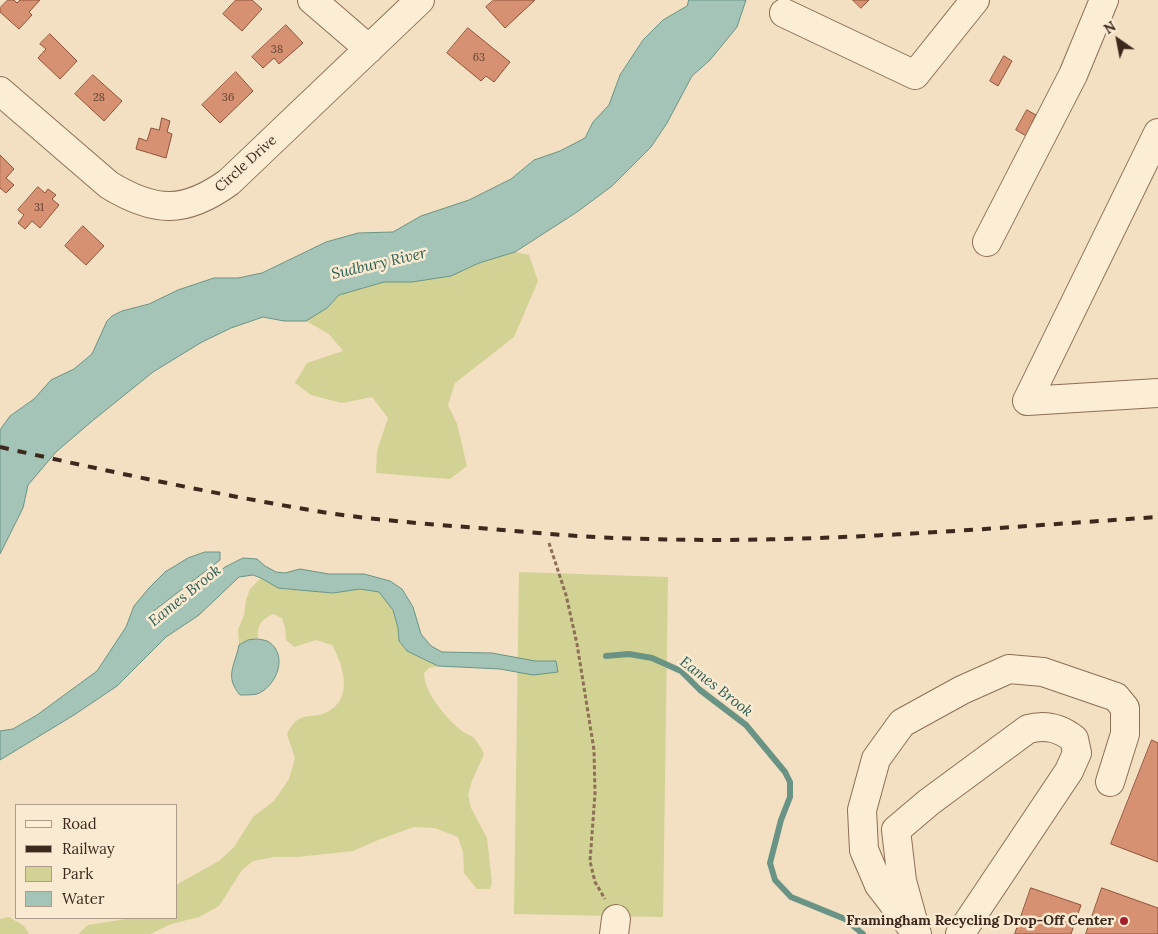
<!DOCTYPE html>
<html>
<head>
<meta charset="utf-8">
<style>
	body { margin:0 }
	#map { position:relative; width:1158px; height:934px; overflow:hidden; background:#f3dfc1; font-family:Lora,serif }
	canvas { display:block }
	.legend { position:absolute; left:15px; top:804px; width:162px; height:115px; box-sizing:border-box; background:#f9ead1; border:1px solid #ad9c89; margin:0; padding:6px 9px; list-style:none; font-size:15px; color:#3c281c }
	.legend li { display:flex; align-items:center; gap:10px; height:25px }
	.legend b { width:25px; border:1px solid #ad9c89 }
	.north { position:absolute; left:1093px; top:15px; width:50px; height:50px; -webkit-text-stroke:4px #f9ead1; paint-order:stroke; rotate:327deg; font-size:14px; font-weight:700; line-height:20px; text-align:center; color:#3c281c }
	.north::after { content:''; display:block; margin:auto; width:18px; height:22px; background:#3c281c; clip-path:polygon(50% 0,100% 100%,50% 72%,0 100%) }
</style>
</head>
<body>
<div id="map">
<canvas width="1158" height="934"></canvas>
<ul class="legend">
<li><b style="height:6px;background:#fcedd5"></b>Road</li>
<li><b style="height:6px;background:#3c281c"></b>Railway</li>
<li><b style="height:14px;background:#d1d293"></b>Park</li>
<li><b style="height:14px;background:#a4c4b8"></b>Water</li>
</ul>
<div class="north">N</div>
</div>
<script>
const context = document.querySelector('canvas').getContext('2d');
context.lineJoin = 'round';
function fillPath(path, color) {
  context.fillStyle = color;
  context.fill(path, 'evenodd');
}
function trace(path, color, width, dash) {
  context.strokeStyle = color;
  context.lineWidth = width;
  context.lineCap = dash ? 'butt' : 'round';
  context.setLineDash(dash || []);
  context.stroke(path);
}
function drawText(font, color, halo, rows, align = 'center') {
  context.font = font + ' Lora,serif';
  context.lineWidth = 5;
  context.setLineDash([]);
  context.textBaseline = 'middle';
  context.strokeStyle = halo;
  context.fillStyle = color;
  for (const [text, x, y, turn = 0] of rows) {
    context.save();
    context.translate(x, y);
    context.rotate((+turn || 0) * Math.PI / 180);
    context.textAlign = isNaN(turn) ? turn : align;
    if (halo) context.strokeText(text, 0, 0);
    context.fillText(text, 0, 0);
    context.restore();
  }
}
const green = new Path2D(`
	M515,252L529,255L538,281L514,337L455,383L448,405L457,424L467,466L450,479L376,473L377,451L388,418L372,397L342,403L311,395L295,383L307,363L343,351L329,334L306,321L327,308L339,295L384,282H412L451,276L479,263Z
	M519,572L668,577L663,917L514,914Z
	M261,578L278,588L333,593L360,589L379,592L393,610L398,628L399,642L407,651L438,666L429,668L424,673C424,693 447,719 462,731C466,734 470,735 473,737C478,742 481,748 484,754L472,781L468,795L471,808L487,838L492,883L490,889H477L464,873L463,852L458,837L435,828L414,827L378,840L353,851L297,857H274L253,861L242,870L219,906L199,917L171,924L150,934H78L88,925L132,918H176V885L219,861L234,847L253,817L274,801L289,779L295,758L287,734C301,706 314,723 332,709C353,694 342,663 332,645L316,640L294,647L286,640L285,627L282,618L273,614C261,620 257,625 258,638L248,640L239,645L238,630L244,615L246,600L250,589Z
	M9,917L24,926L29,934H0V919Z`);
const water = new Path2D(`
	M689,0H746L737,27L710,60L692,76L667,123L651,147L612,186L577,212L515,252L479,263L451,276L412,282H384L339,295L327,308L306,321H284L263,317L231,328L202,342L153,372L91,422L56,452L28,485L23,508L0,554V430L10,416L34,399L51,380L74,369L92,354L107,321L112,316L122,311L149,304L178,290L214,278H238L262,273L326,242L358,233L393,232L421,216L469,200L511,179L534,160L560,151L585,138L593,122L609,105L620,75L643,40L663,20L687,6Z
	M205,552H220V560L151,613L150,620H160L204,586L225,567L243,558L257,559L265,566L276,572L285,573L300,569L329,574H364L390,581L402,589L413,607L421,634L431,646L442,652L492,653L535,661H556L558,672L533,675L500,669L438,666L407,651L399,641L398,628L393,610L379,592L360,589L333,593L299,590L278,588L261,578L253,575L239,577L199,615L166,637L117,686L74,715L0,760V731L13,729L37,715L97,671L126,627L134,606L149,588L165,572L188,558Z
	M258,639C262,640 266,640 269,642C289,656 276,687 257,694C252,695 245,695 240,695C224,676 235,666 239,645L248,640Z`);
const stream = new Path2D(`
	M606,656L629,654L652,658L681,671L700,690L746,725L785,772L790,782V797L781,820L770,863L775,880L791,897L845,919L863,934`);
const building = new Path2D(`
	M8,0H14L17,3L20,0H40L29,12L32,15L19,29L0,12V8Z
	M236,0H252L262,9L242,31L223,14Z
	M494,0H535L505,28L486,7Z
	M853,0H869L861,8Z
	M286,25L303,43L279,64L274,58L263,68L252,57Z
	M468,28L510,62L494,82L486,76L481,81L447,53Z
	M50,34L77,61L60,79L38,58L46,49L40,44Z
	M1004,56L1012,61L998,86L990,81Z
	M236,72L253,91L220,123L202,105Z
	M93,75L122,101L104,121L75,94Z
	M1027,110L1036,115L1032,123L1035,125L1028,137L1016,130Z
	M162,118L170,121L167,132L172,134L166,158L136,149L139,138L147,141L151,128L159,130Z
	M0,155L14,169L6,178L14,185L6,193L0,188Z
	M38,187L45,193L48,189L56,195L52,199L59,205L40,228L32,221L25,229L18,223L24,215L18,210Z
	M83,226L104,246L86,265L65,246Z
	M1152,740L1158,743V862L1111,844Z
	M1031,888L1081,905L1071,934H1015Z
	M1102,888L1158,908V934H1086Z`);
const path = new Path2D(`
	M549,543L566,595L577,644L594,750L595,794L590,861L595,882L605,899`);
const minor = new Path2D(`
	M312,0L369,49
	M784,13L915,75L975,0
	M0,91L109,185C155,213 185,214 229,182L420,0
	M1158,133L1027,401L1158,393
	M987,242L1073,75L1104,0
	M913,921L902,881L896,830L929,802L1028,729C1046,724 1060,728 1074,739L1077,753L1069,771L960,934
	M614,934L616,919
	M917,934L879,885L864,850L862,810L876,759L902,723L962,690L1009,669L1043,672L1116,697L1125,708V734L1110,782`);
const rail = new Path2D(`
	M0,447C107,471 214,494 322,512C374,520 427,524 479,528C536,533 592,538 649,539C819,544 989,528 1158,517`);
const markers = [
	[1124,921,5,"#a41f2d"]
];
const numberNames = [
	["38",277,50],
	["63",479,58],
	["28",99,98],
	["36",228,98],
	["31",39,208]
];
const streetNames = [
	["Circle Drive",246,164,-42]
];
const poiNames = [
	["Framingham Recycling Drop-Off Center",1114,921]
];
const waterNames = [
	["Sudbury River",379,264,-13],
	["Eames Brook",185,596,-39],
	["Eames Brook",716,687,38]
];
fillPath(green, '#d1d293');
fillPath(water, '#a4c4b8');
trace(water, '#699485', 1);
trace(stream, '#699485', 6);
fillPath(building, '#d59172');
trace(building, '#905339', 1);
trace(minor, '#8e6e56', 30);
trace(path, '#8e6e56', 3, [4, 2.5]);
trace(minor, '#fcedd5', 28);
trace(rail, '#3c281c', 4, [9, 9]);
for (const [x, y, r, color] of markers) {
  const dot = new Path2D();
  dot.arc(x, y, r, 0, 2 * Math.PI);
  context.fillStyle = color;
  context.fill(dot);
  trace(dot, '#f9ead1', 2);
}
drawText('11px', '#624232', null, numberNames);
drawText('14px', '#3c281c', '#f9ead1', streetNames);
drawText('bold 14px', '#3c281c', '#f9ead1', poiNames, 'right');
drawText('italic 15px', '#2a5e55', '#f9ead1', waterNames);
</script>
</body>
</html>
